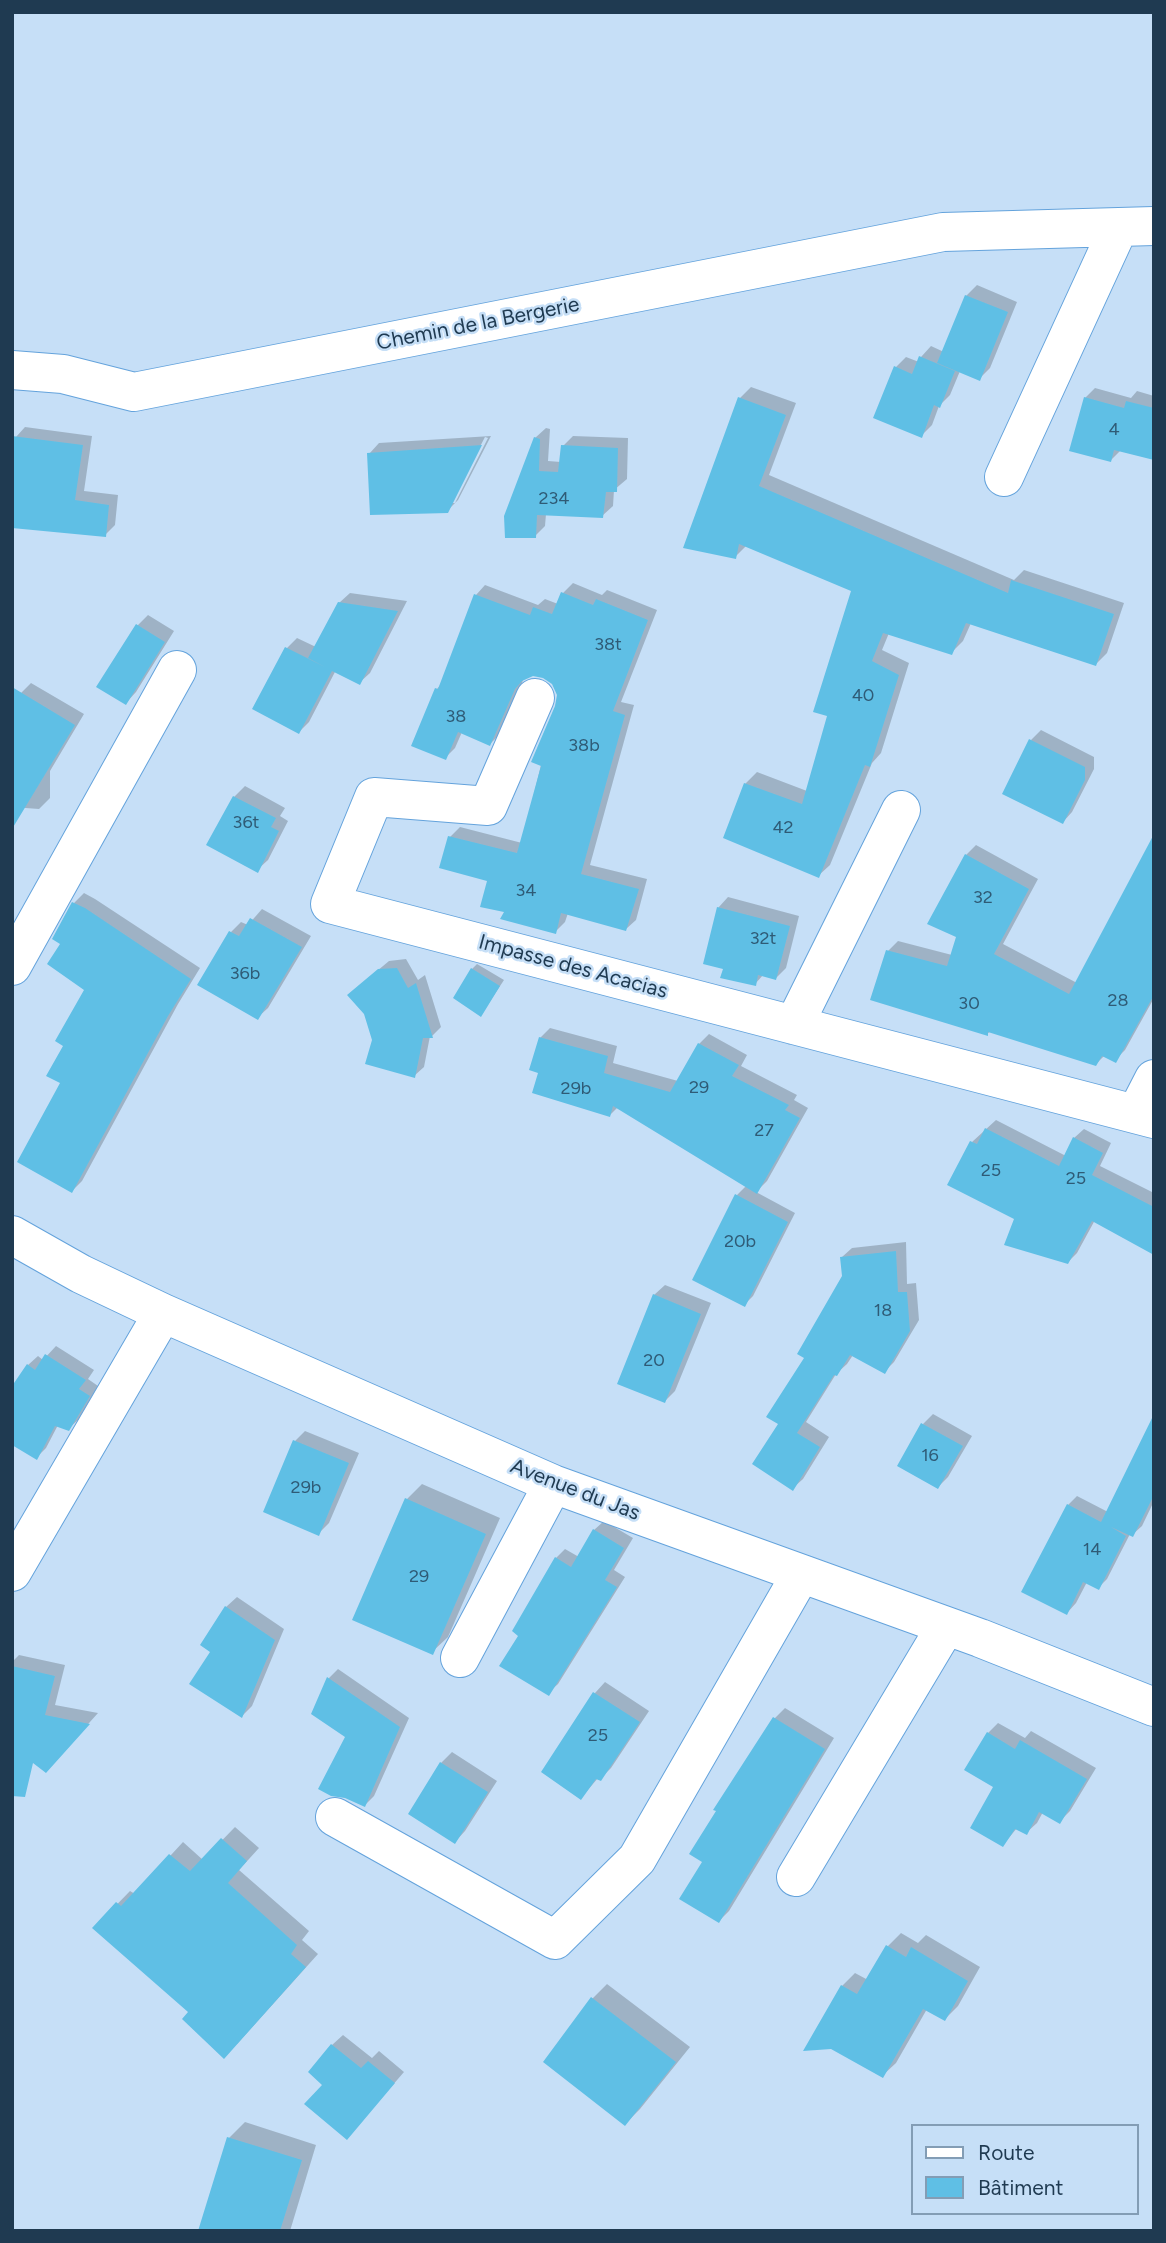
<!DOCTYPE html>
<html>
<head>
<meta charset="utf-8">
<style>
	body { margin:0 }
	#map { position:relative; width:1166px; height:2243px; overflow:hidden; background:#c6dff7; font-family:Figtree,sans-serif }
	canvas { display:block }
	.frame { position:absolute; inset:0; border:14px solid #1f3a51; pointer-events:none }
	.legend { position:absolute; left:911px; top:2124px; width:228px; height:91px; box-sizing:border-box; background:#c6dff7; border:2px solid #839db5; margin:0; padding:9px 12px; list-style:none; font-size:21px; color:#1f3a51 }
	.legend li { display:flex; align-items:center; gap:14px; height:35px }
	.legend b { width:35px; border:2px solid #839db5 }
</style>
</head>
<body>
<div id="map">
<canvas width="1166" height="2243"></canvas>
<div class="frame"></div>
<ul class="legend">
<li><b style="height:9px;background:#fff"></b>Route</li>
<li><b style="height:19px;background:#5fbfe5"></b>Bâtiment</li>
</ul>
</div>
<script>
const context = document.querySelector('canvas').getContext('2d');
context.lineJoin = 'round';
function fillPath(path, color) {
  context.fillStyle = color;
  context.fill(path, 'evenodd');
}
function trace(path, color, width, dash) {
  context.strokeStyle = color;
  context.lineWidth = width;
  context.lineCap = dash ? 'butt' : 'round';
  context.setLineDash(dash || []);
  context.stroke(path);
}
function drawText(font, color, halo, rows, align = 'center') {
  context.font = font + ' Figtree,sans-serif';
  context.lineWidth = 5;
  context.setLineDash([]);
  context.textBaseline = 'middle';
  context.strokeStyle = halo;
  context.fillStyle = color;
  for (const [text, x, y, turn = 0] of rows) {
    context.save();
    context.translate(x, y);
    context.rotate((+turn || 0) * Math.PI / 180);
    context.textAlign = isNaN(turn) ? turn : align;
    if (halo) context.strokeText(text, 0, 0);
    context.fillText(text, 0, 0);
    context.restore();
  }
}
const shadow = new Path2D(`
	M977,285L1017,302L990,368L979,379L960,371L950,395L939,406L932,425L921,436L896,367L906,357L919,362L921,357L931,346L944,352L966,296Z
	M751,387L796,403L769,475L1014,580L1024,570L1124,603L1107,653L1096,664L971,623L963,641L951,653L889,633L882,650L909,663L881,753L872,763L830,865L818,876L725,837L745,784L757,772L807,791L829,715L854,590L747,545L735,557L740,398Z
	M1095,388L1131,398L1137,391L1154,396V458L1121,450L1111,460L1085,398Z
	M25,427L92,436L84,491L118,495L115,525L105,535L16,437Z
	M546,428L550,429L548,461L561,462L563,446L573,436L628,438L627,479L614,490L613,506L602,516L546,514L545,526L535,536V438Z
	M491,436L458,500L447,511L369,454L379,443ZM485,437L488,438L455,503H451Z
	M573,583L602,595L607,590L657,610L621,702L634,705L590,865L647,879L636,920L626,929L568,913L565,922L555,932L507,911L489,880L450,837L460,827L522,843L558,695L554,683L544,676L533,674L524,678L500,734L490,744L462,732L455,748L445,758L437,689L441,684L476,595L485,585L538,605L545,599L558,604L563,593Z
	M350,593L407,601L370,673L359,683L336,670L309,722L299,732L287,648L297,638L316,647L339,603Z
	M148,615L174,631L136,692L126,703L137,626Z
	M31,683L84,714L50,771V798L39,809L12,807L21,693Z
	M1041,730L1094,757V769L1072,812L1063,822L1031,740Z
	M245,786L285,808L280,816L288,821L268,860L257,870L209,844L234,797Z
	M1154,841V998L1125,1050L1115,1060L1105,1055L1096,1064L991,1031L987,1034L888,951L898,941L952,955L959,936L966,855L976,845L1038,879L1003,944L1077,983Z
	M84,893L95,899L200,968L178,1004L82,1181L72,1191L62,1082L66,1045L86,989L74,903Z
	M728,897L799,916L786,968L776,978L764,974L755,984L725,968L718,908Z
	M262,909L311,936L268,1008L257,1018L231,932L241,922L248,925Z
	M406,959L418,980L425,975L441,1027L432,1036H430L424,1067L414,1076L374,1040L359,986L389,961Z
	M477,964L504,980L481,1015L472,969Z
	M550,1028L617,1046L613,1063L678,1081L699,1044L709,1034L747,1055L741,1066L797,1095L794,1100L808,1108L767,1181L756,1192L795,1213L753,1296L744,1305L737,1195L747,1185L618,1107L610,1115L540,1072V1038Z
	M996,1120L1066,1156L1074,1138L1084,1129L1111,1143L1100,1166L1154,1193V1253L1095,1220L1077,1253L1068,1262L1016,1218L972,1142Z
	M906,1242L907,1284L916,1283L919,1320L894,1362L885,1371L853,1355L847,1364L836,1374L806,1422L829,1437L803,1479L793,1488L780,1424L807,1358L844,1277L842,1257L852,1248Z
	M665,1285L711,1303L675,1391L665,1401L654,1295Z
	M56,1346L94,1370L88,1379L98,1386L78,1420L68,1429L58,1425L46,1448L36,1458L28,1365L38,1356L43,1360Z
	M933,1414L972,1436L948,1477L938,1487L923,1424Z
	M1154,1418V1501L1142,1526L1132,1535L1130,1534L1107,1579L1098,1588L1087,1582L1076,1603L1067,1613L1068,1505L1077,1496L1108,1512Z
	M305,1431L359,1453L329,1523L318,1534L295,1441Z
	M422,1484L500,1518L448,1637L432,1652L407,1499Z
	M604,1521L633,1538L614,1570L625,1577L558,1684L548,1693L520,1635L556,1558L565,1549L579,1557L594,1530Z
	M237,1597L284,1629L252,1706L242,1716L212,1652L226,1607Z
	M19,1655L65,1665L55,1705L98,1713L56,1760L25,1754L12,1763V1662Z
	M338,1669L409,1718L374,1796L365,1805L348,1736L314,1713L329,1678Z
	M605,1682L649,1711L611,1768L600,1779L598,1778L581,1798L543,1772L595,1693Z
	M785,1708L834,1738L729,1911L719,1921L704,1862L775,1718Z
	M998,1723L1025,1738L1031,1731L1096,1768L1070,1811L1060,1821L1043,1812L1037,1823L1026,1833L1017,1828L1003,1845L988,1733Z
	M452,1752L497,1781L465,1831L455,1842L441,1763Z
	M235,1827L259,1848L239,1870L309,1931L302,1940L318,1954L237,2044L191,2012L94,1928L130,1891L135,1894L183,1842L203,1860Z
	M901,1933L918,1943L926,1935L980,1967L958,2006L945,2019L927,2009L896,2063L882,2076L842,1986L855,1973L868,1980L888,1946Z
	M607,1984L690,2047L640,2109L625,2124L592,1999Z
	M343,2035L372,2058L379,2051L404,2072L347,2138L324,2084L332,2045Z
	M245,2122L316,2145L290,2231H200L229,2138Z`);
const building = new Path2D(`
	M965,295L1008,312L980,381L937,363Z
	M919,356L955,371L940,408L934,405L922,438L873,418L894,366L912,374Z
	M738,397L786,415L759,486L1008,593L1011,580L1114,614L1096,666L966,623L952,655L883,633L872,661L899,675L870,767L865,765L819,878L723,838L744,783L802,804L827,716L813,712L851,591L739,544L736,559L683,548Z
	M1084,397L1124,408L1126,401L1154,408V460L1114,450L1111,462L1069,451Z
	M12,436L83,445L75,500L109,505L106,537L12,528Z
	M534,437L540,439L539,471L558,472L561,445L618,448L617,492H606L603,518L537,515L536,538H505L504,516Z
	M482,445L448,513L370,515L367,453Z
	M561,592L593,605L596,599L648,620L613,711L625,715L581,874L639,889L626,931L561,913L556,934L500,919L504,912L480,907L487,881L439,868L448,836L517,853L541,766L531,762L555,706L557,695L552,684L543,678L533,676L522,681L515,689L490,746L458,732L446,760L411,746L435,688L438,689L474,594L530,615L533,607L552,614Z
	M338,602L398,611L360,685L332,671L299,734L252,709L285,647L325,667L308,658Z
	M136,624L165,642L126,705L96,687Z
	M12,687L75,725L12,829Z
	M1029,739L1085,767V780L1063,824L1002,794Z
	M233,796L276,818L271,827L279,831L258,873L206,845Z
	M1154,834V995L1116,1063L1102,1056L1096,1066L988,1032V1036L870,1000L886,950L947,966L956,937L927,924L965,854L1029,889L994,954L1069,994Z
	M72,902L85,908L191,979L168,1016L72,1193L17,1162L60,1083L46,1076L63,1046L55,1041L84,990L47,964L60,944L52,939Z
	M717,907L790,926L776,980L758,975L756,986L720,978L723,969L703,964Z
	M250,918L302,947L258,1020L197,985L229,931L239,936Z
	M397,968L408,988L416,983L433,1038H423L415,1078L365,1064L372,1040L364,1014L347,995L378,969Z
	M471,968L500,986L481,1017L453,998Z
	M539,1037L608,1056L604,1073L670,1092L698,1043L739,1065L732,1076L789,1105L785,1110L800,1118L757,1194L613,1106L610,1117L532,1093L538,1073L529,1070Z
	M985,1128L1059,1166L1073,1137L1103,1153L1092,1175L1154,1207V1255L1092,1221L1068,1264L1004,1245L1014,1219L947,1185L970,1141L977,1144Z
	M735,1194L788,1222L745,1307L692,1280Z
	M896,1251L898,1292H907L910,1331L885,1374L850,1355L837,1376L834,1375L797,1433L820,1447L793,1491L752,1464L778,1424L766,1417L804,1358L797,1354L842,1276L840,1257Z
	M653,1294L701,1314L665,1403L617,1384Z
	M45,1354L86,1380L79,1389L90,1396L69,1431L55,1426L37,1460L12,1445V1386L27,1364L35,1370Z
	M1154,1414V1495L1133,1537L1111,1527L1126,1536L1099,1590L1083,1582L1067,1615L1021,1592L1067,1504L1101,1522Z
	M921,1423L963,1446L938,1489L897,1466Z
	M293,1440L349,1463L319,1536L263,1512Z
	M405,1498L486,1534L433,1655L352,1620Z
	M593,1529L624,1548L605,1580L617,1587L549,1696L499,1666L518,1636L512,1631L555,1557L571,1567Z
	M225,1606L275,1640L242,1718L189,1684L210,1652L200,1645Z
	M12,1666L55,1676L45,1715L90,1724L46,1773L33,1763L25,1797L12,1796Z
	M327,1677L400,1727L365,1807L345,1798L331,1796L318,1789L345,1737L311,1714Z
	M593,1692L640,1722L601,1781L596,1779L581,1800L541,1772Z
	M773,1717L825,1749L719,1923L679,1899L702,1862L689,1854L716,1811L713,1810Z
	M987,1732L1015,1749L1020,1740L1087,1779L1060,1824L1039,1812L1027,1835L1015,1829L1003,1847L970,1828L993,1787L964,1770Z
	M440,1762L488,1792L455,1844L408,1814Z
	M221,1838L247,1861L228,1883L297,1945L291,1954L306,1967L224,2059L182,2019L188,2012L92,1928L116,1902L121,1906L169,1854L190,1871Z
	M886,1945L906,1957L911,1947L968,1981L945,2021L923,2009L883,2078L831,2049L803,2051L841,1985L857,1994Z
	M591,1997L676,2062L625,2126L543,2062Z
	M331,2044L361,2068L368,2061L395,2083L347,2140L304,2104L322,2085L308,2072Z
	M227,2137L302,2160L280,2231H198Z`);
const minor = new Path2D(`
	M12,370L63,374L134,392L943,232L1154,226
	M1004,477L1119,227
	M535,698L488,806L374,797L330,904L1154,1119
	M12,966L177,670
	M794,1025L901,810
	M1136,1114L1154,1079
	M12,1235L81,1274L163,1313L553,1484L980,1638L1154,1707
	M12,1572L163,1313
	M460,1658L553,1484
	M335,1817L555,1940L637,1859L801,1574
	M796,1877L946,1626`);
const numberNames = [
	["4",1114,430],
	["234",554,499],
	["38t",608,645],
	["40",863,696],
	["38",456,717],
	["38b",584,746],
	["36t",246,823],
	["42",783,828],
	["34",526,891],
	["32",983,898],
	["32t",763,939],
	["36b",245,974],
	["28",1118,1001],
	["30",969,1004],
	["29",699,1088],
	["29b",576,1089],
	["27",764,1131],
	["25",991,1171],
	["25",1076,1179],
	["20b",740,1242],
	["18",883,1311],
	["20",654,1361],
	["16",930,1456],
	["29b",306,1488],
	["14",1092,1550],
	["29",419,1577],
	["25",598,1736]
];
const streetNames = [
	["Chemin de la Bergerie",478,324,-11],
	["Impasse des Acacias",573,967,15],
	["Avenue du Jas",575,1490,21]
];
fillPath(shadow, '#0003');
fillPath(building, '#5fbfe5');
trace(minor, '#64a3dc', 40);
trace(minor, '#fff', 38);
drawText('18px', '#2f5b76', null, numberNames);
drawText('21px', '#1f3a51', '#c6dff7', streetNames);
</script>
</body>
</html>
